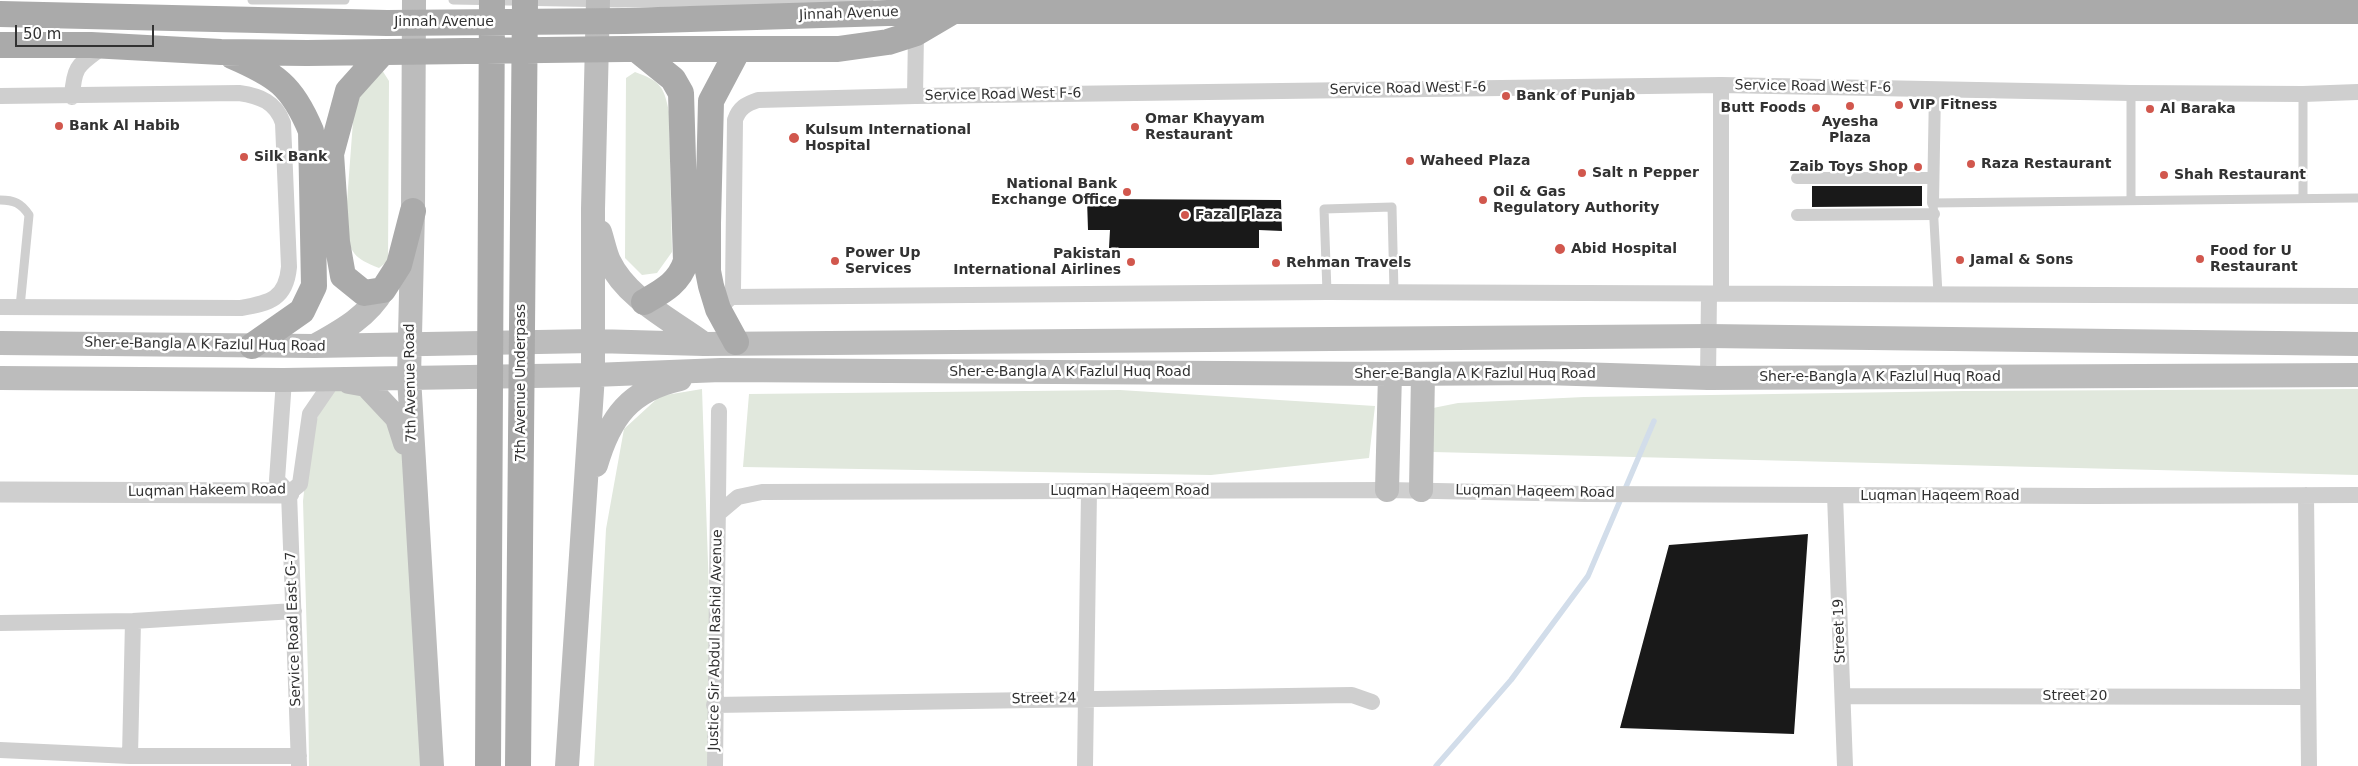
<!DOCTYPE html>
<html>
<head>
<meta charset="utf-8">
<style>
	body { margin:0 }
	#map { position:relative; width:2358px; height:766px; overflow:hidden; background:#fff; font-family:"DejaVu Sans",sans-serif }
	canvas { display:block }
	.scale { position:absolute; left:15px; top:25px; width:139px; height:22px; box-sizing:border-box; border:2px solid #323232; border-top:0; padding-left:6px; font-size:15px; line-height:18px; white-space:nowrap; color:#323232; -webkit-text-stroke:4px #fff; paint-order:stroke }
</style>
</head>
<body>
<div id="map">
<canvas width="2358" height="766"></canvas>
<div class="scale">50 m</div>
</div>
<script>
const context = document.querySelector('canvas').getContext('2d');
context.lineJoin = 'round';
function fillPath(path, color) {
  context.fillStyle = color;
  context.fill(path, 'evenodd');
}
function trace(path, color, width, dash) {
  context.strokeStyle = color;
  context.lineWidth = width;
  context.lineCap = dash ? 'butt' : 'round';
  context.setLineDash(dash || []);
  context.stroke(path);
}
function drawText(font, color, halo, rows, align = 'center') {
  context.font = font + ' "DejaVu Sans",sans-serif';
  context.lineWidth = 5;
  context.setLineDash([]);
  context.textBaseline = 'middle';
  context.strokeStyle = halo;
  context.fillStyle = color;
  for (const [text, x, y, turn = 0] of rows) {
    context.save();
    context.translate(x, y);
    context.rotate((+turn || 0) * Math.PI / 180);
    context.textAlign = isNaN(turn) ? turn : align;
    if (halo) context.strokeText(text, 0, 0);
    context.fillText(text, 0, 0);
    context.restore();
  }
}
const green = new Path2D(`
	M382,70L389,81L388,261L379,268C354,258 351,254 345,228L355,95Z
	M635,72C660,81 664,86 669,112L672,252L657,273L642,275L625,258L626,78Z
	M336,386L363,391L397,418L403,453L432,766H309L308,676L303,501L309,445L319,413Z
	M702,389L715,766H594L606,529L624,429L660,396Z
	M2358,389V475L1433,452V408L1458,403L1584,397L1964,391Z
	M1120,390L1375,406L1369,458L1211,475L743,467L749,394Z`);
const stream = new Path2D(`
	M1436,766L1511,680L1588,576L1654,421`);
const building = new Path2D(`
	M1812,186H1922V206L1812,207Z
	M1087,199L1281,200L1282,231L1259,230V248H1109L1110,230H1088Z
	M1808,534L1794,734L1620,728L1669,545Z`);
const service = new Path2D(`
	M252,0H345
	M453,0L618,3L869,0
	M2131,93V200
	M2303,198V94
	M0,200C14,200 21,203 29,215L20,307
	M1327,292L1324,209L1392,207L1394,292
	M1938,294L1933,203L2358,198`);
const pedestrian = new Path2D(`
	M1797,178H1933
	M1933,203L1935,90
	M1797,215L1934,214`);
const minor = new Path2D(`
	M1721,85V293
	M0,96L239,93C260,96 276,102 283,123L289,267C286,299 270,303 241,308L0,307
	M915,96L916,33
	M72,97C74,64 79,65 104,46
	M731,297L1327,292L2358,296
	M718,309L731,297L733,290L735,120C739,108 746,104 758,100L915,96L1721,85L2131,93L2303,94L2358,92
	M1708,378L1709,294
	M284,380L277,480L289,493
	M289,493L299,765
	M289,493L300,484L310,414L334,379
	M1835,495L1845,766
	M2306,495L2309,766
	M719,513L738,497L762,492L1387,490L1585,494L2092,496L2358,495
	M0,623L133,621L294,611
	M1843,696L2308,697
	M714,705L1352,695L1372,702
	M0,750L130,756H299
	M130,756L133,621
	M715,766L719,411
	M1085,766L1089,491`);
const tertiary = new Path2D(`
	M0,492L289,493`);
const secondary = new Path2D(`
	M414,0L413,211L409,377L432,766
	M600,232C603,241 605,252 609,261C627,299 672,320 704,344
	M0,343L314,346L594,341L704,344L1708,336L2358,344
	M318,344C343,330 368,316 383,290
	M0,378L284,380L593,375L721,370L1390,374L1544,373L1708,378L2358,375
	M349,382L366,385L397,418L405,443
	M596,465C610,417 630,390 680,379
	M1387,490L1390,374
	M1421,490L1423,374
	M567,766L593,375V209L598,0`);
const primary = new Path2D(`
	M0,14L387,23L625,21L953,11H2358
	M0,45H91L221,52L307,53L624,49H838L888,42L916,33L950,13
	M637,50L673,79L681,93L686,261C679,283 663,291 644,302
	M383,52L348,91L331,154L337,242L343,276L364,293L383,290L399,265L413,211
	M232,56C276,75 292,85 311,131L314,286L302,311L252,346
	M736,342L718,309L711,286L708,271V223L711,101L738,50
	M488,766L492,0
	M518,766L525,0`);
const markers = [
	[1506,96,5,"#d1574d"],
	[1899,105,5,"#d1574d"],
	[1850,106,5,"#d1574d"],
	[1816,108,5,"#d1574d"],
	[2150,109,5,"#d1574d"],
	[59,126,5,"#d1574d"],
	[1135,127,5,"#d1574d"],
	[794,138,6,"#d1574d"],
	[244,157,5,"#d1574d"],
	[1410,161,5,"#d1574d"],
	[1971,164,5,"#d1574d"],
	[1918,167,5,"#d1574d"],
	[1582,173,5,"#d1574d"],
	[2164,175,5,"#d1574d"],
	[1127,192,5,"#d1574d"],
	[1483,200,5,"#d1574d"],
	[1185,215,5,"#d1574d"],
	[1560,249,6,"#d1574d"],
	[2200,259,5,"#d1574d"],
	[1960,260,5,"#d1574d"],
	[835,261,5,"#d1574d"],
	[1131,262,5,"#d1574d"],
	[1276,263,5,"#d1574d"]
];
const streetNames = [
	["Jinnah Avenue",849,14,-2],
	["Jinnah Avenue",444,22],
	["Service Road West F-6",1813,87,1],
	["Service Road West F-6",1408,89,-1],
	["Service Road West F-6",1003,95,-1],
	["Sher-e-Bangla A K Fazlul Huq Road",205,345,1],
	["Sher-e-Bangla A K Fazlul Huq Road",1070,372],
	["Sher-e-Bangla A K Fazlul Huq Road",1475,374],
	["Sher-e-Bangla A K Fazlul Huq Road",1880,377],
	["7th Avenue Road",411,383,-91],
	["7th Avenue Underpass",521,383,-90],
	["Luqman Hakeem Road",207,491,-1],
	["Luqman Haqeem Road",1130,491],
	["Luqman Haqeem Road",1535,492,1],
	["Luqman Haqeem Road",1940,496],
	["Service Road East G-7",294,629,-92],
	["Street 19",1840,631,-92],
	["Justice Sir Abdul Rashid Avenue",716,640,-89],
	["Street 20",2075,696],
	["Street 24",1044,699,-1]
];
const poiNames = [
	["Bank of Punjab",1516,96],
	["VIP Fitness",1909,105],
	["Butt Foods",1806,108,"right"],
	["Al Baraka",2160,109],
	["Omar Khayyam",1145,119],
	["Restaurant",1145,135],
	["Ayesha",1850,122,"center"],
	["Plaza",1850,138,"center"],
	["Bank Al Habib",69,126],
	["Kulsum International",805,130],
	["Hospital",805,146],
	["Silk Bank",254,157],
	["Waheed Plaza",1420,161],
	["Raza Restaurant",1981,164],
	["Zaib Toys Shop",1908,167,"right"],
	["Salt n Pepper",1592,173],
	["Shah Restaurant",2174,175],
	["National Bank",1117,184,"right"],
	["Exchange Office",1117,200,"right"],
	["Oil & Gas",1493,192],
	["Regulatory Authority",1493,208],
	["Fazal Plaza",1195,215],
	["Abid Hospital",1571,249],
	["Food for U",2210,251],
	["Restaurant",2210,267],
	["Power Up",845,253],
	["Services",845,269],
	["Pakistan",1121,254,"right"],
	["International Airlines",1121,270,"right"],
	["Jamal & Sons",1970,260],
	["Rehman Travels",1286,263]
];
fillPath(green, '#e1e8dd');
trace(stream, '#d2ddea', 5.5);
fillPath(building, '#191919');
trace(service, '#cfcfcf', 9);
trace(pedestrian, '#cfcfcf', 12);
trace(minor, '#cfcfcf', 16);
trace(tertiary, '#cfcfcf', 21);
trace(secondary, '#bcbcbc', 24);
trace(primary, '#aaa', 26);
for (const [x, y, r, color] of markers) {
  const dot = new Path2D();
  dot.arc(x, y, r, 0, 2 * Math.PI);
  context.fillStyle = color;
  context.fill(dot);
  trace(dot, '#fff', 2);
}
drawText('14px', '#323232', '#fff', streetNames);
drawText('bold 14px', '#323232', '#fff', poiNames, 'left');
</script>
</body>
</html>
